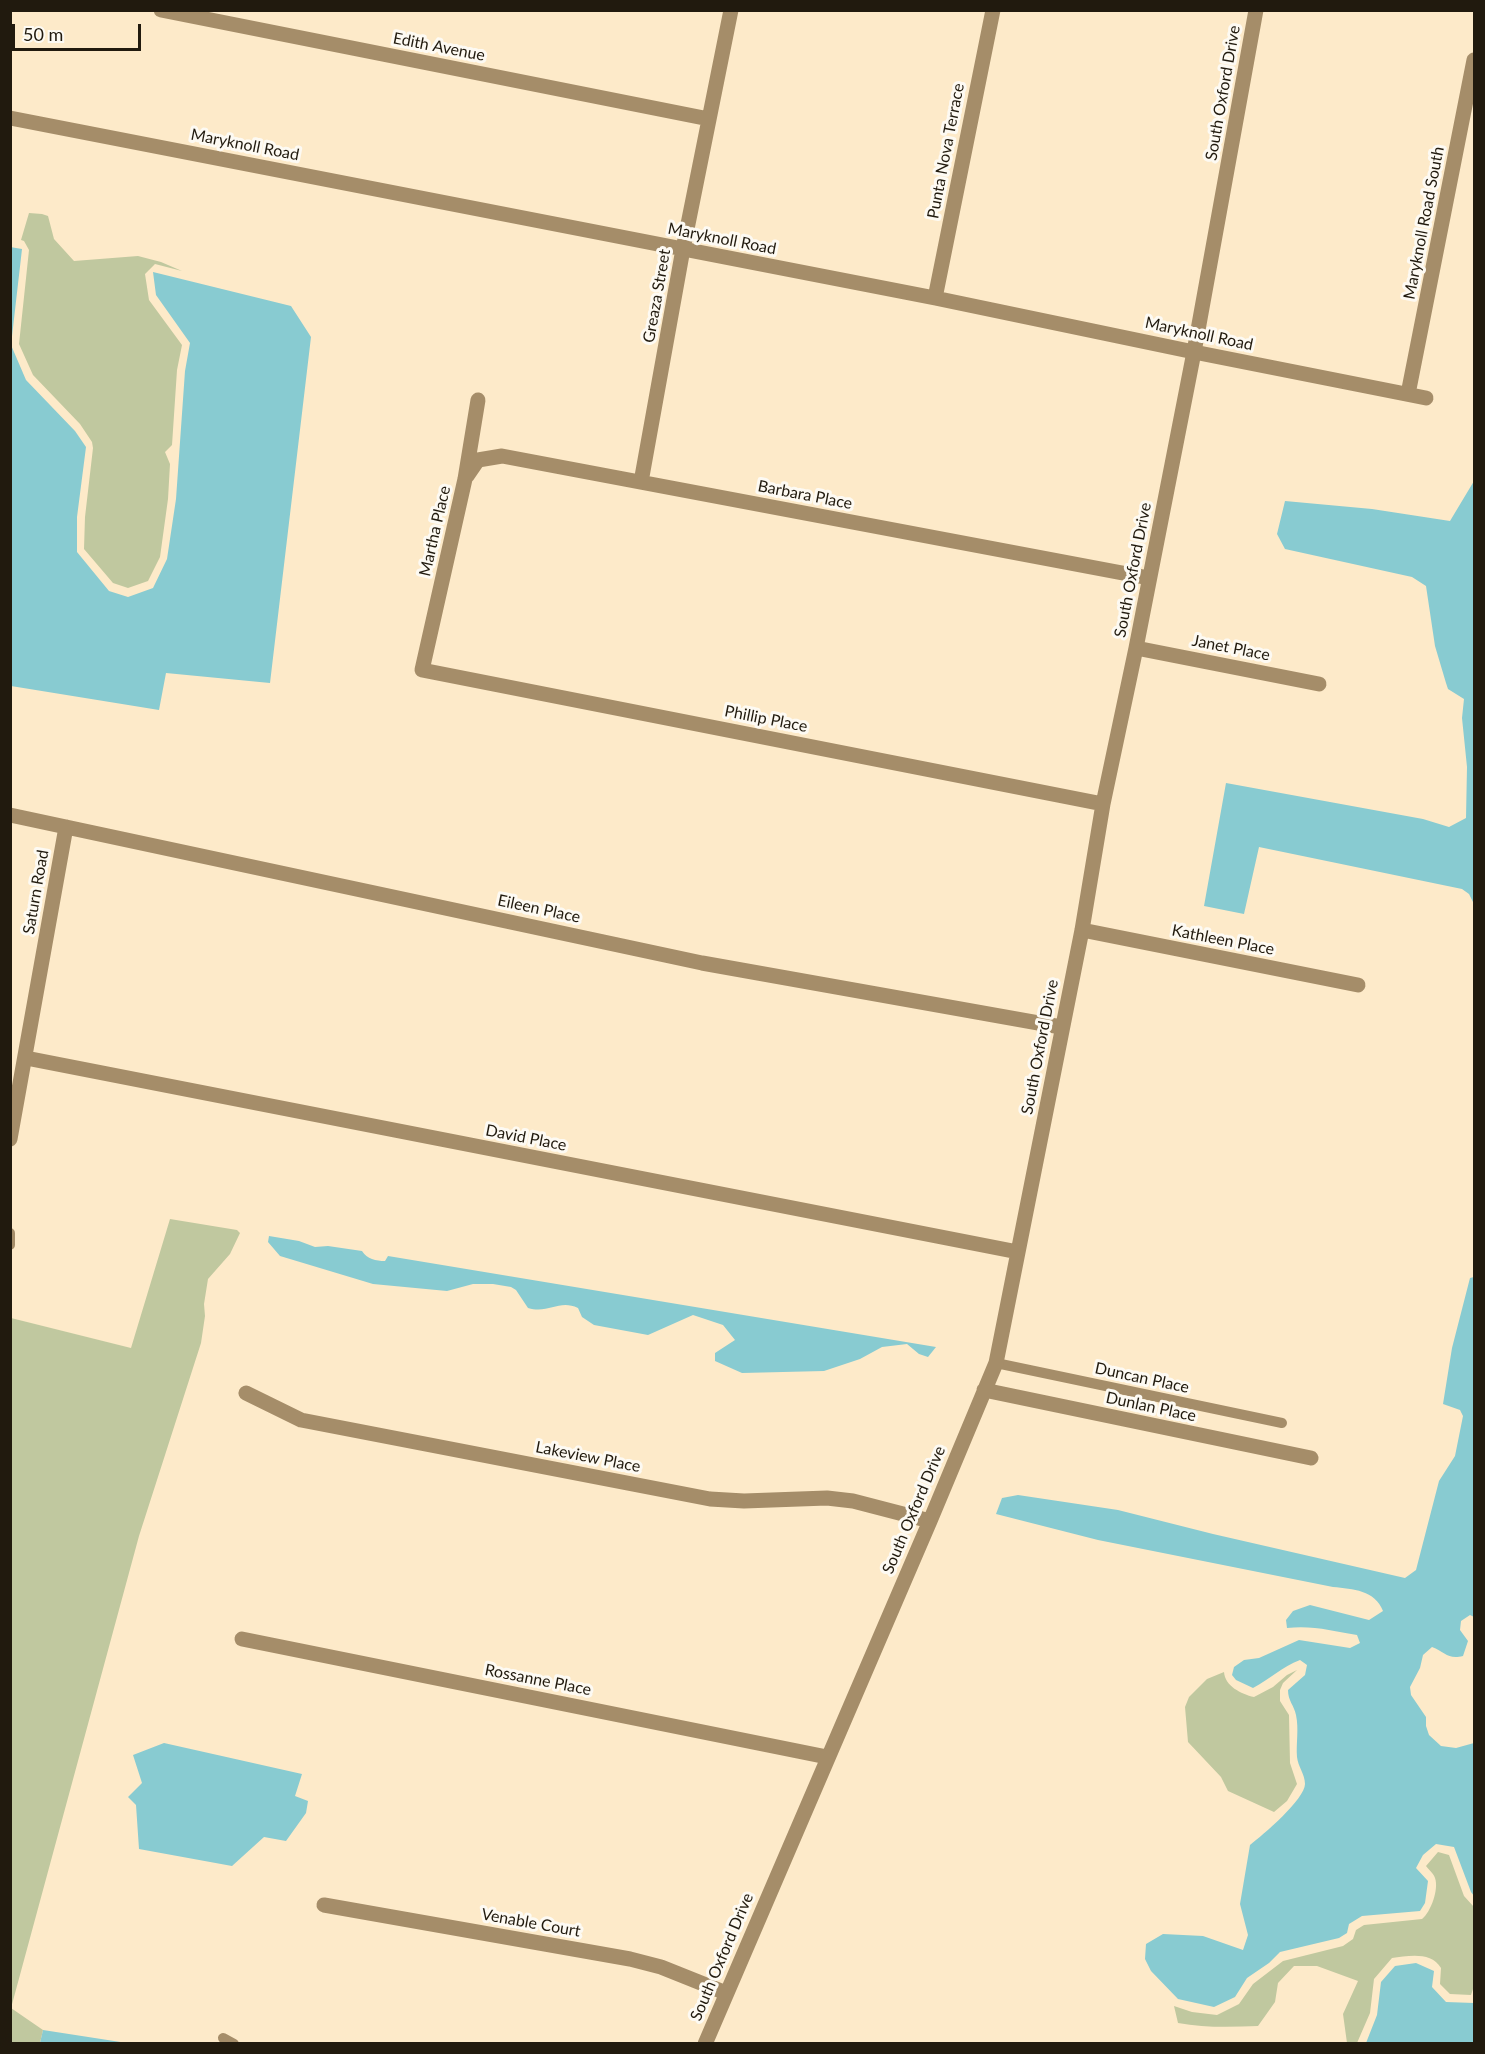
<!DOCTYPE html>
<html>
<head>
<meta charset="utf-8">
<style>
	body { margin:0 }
	#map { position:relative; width:1485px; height:2054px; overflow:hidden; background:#fdeac9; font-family:Lato,sans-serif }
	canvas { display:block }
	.frame { position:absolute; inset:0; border:12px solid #211a0e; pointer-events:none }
	.scale { position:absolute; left:12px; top:24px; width:129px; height:27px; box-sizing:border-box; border:3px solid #211a0e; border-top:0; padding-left:8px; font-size:18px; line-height:21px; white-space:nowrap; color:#211a0e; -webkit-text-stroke:4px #fdfaf3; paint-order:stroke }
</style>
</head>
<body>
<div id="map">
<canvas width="1485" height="2054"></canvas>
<div class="frame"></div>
<div class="scale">50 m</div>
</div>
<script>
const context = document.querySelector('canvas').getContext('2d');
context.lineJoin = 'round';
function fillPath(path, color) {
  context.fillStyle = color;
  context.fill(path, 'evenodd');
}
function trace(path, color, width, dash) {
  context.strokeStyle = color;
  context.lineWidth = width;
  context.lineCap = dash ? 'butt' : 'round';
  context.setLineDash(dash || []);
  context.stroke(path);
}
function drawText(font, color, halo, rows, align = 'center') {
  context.font = font + ' Lato,sans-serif';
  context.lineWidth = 6;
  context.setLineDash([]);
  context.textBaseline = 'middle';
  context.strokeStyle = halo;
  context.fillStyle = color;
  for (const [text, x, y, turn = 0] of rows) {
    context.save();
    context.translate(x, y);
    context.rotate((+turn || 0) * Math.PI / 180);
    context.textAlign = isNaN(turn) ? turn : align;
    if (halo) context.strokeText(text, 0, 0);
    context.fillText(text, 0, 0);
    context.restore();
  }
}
const green = new Path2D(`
	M29,213L42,214L48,216L54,239L74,261L138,256L161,262L182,271L155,264L145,274L149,300L182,345L177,370L172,445L165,452L170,464L168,499L160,557L148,581L128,588L113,583L84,549L85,517L93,448L92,442L80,424L33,375L19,344L29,250L24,241L21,240Z
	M170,1219L237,1230L240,1233L230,1254L208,1279L204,1304L205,1316L201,1343L139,1536L11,2008L43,2030L40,2043H11V1318L131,1348Z
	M1297,1670L1283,1683L1280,1690V1701L1289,1715L1290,1763L1297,1784L1287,1801L1274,1812L1228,1791L1221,1777L1188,1742L1185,1707L1189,1697L1207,1679L1224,1672C1225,1686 1241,1694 1254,1697L1273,1687L1287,1675Z
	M1438,1852L1449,1855L1464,1896L1474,1907V1986L1471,1995L1450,1994L1440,1984L1441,1968C1431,1951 1408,1956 1392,1958L1374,1979L1370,2013L1357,2043H1347L1343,2014L1358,1981L1317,1966H1294L1278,1983L1275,2002L1258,2026C1232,2027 1204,2028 1178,2023L1174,2006L1192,2012L1217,2015L1239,2004L1253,1984L1283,1961L1343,1946L1353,1939L1356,1930L1364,1925L1422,1919C1431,1912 1439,1889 1435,1878C1434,1874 1429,1870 1426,1866Z`);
const water = new Path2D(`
	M10,247L22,249L11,345L26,380L75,431L86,447L77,517V552L109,591L128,597L153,588L167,559L176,499L185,371L190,343L156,295L153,272L291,306L311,337L270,683L166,673L159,710L11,686Z
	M1474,481V904L1469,894L1462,889L1259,847L1244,914L1204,906L1226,783L1423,819L1449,827L1466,818L1467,767L1462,718L1464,699L1448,689L1446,683L1435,646L1426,586L1412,577L1285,549L1277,534L1285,501L1372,509L1450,521Z
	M269,1236L299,1241L315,1247L328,1246L362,1251C367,1259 376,1261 385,1261L388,1256L936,1347L928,1357L919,1354L907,1344L882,1347L860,1359L824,1371L742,1373L715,1361V1353L735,1340L723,1325L693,1315L648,1335L594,1325L582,1317L578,1308C559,1299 549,1314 528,1308L516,1290L511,1287L493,1284H473L447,1291L373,1284L280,1256L268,1242Z
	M1474,1277V1617L1470,1615L1461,1621L1460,1630L1468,1641L1463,1656C1448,1660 1445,1652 1432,1647L1423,1655L1420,1668L1410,1687L1411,1695L1426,1717V1726L1429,1735L1441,1746L1456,1748L1474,1743V1896L1471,1892L1454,1847L1436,1844L1423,1855L1416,1868L1428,1881L1425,1903L1420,1911L1362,1916L1349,1924L1347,1933L1339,1938L1280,1952L1269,1963L1247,1978L1235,1997L1214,2007L1178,1999L1151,1971L1145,1959L1146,1944L1163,1934L1203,1936L1243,1950L1248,1935L1240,1904L1250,1845C1263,1835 1305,1799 1305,1784C1305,1774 1298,1767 1297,1757C1296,1743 1299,1729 1296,1715C1294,1705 1288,1701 1288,1690L1305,1675L1307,1665L1300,1660C1282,1667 1270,1679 1253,1688L1236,1680L1232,1675L1234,1667L1244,1660L1259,1658L1299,1640L1350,1648L1360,1643L1357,1635C1333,1631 1312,1625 1287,1628L1286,1620L1293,1611L1310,1605L1369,1620L1383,1611C1375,1590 1353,1589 1333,1587L1098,1540L996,1514L1002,1498L1018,1495L1118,1510L1213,1534L1405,1578L1416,1570L1439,1481L1455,1456L1463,1416L1460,1410L1443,1404L1452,1348L1470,1278Z
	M164,1743L302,1774L295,1796L308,1801L306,1813L286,1841L264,1837L232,1866L139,1849L136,1805L128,1797L142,1783L133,1755Z
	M1416,1963L1434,1971L1432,1987L1446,2002L1474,2003V2043H1366L1377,2015L1381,1982L1395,1966Z
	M43,2030L127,2043H40Z`);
const lane = new Path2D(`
	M10,1233V1245
	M996,1363L1282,1423
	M223,2038L234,2044`);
const street = new Path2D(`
	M161,10L709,119
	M10,118L935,298L1194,352L1426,398
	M935,298L993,10
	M1408,394L1474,60
	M478,400L465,479L422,670L1103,804
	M467,476L478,460L502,456L1149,578
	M641,482L683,249L731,10
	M1136,648L1319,684
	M10,815L702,963L1061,1027
	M1082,930L1358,985
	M26,1058L1018,1252
	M10,1139L66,827
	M984,1390L1311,1458
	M246,1393L301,1420L710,1499L744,1501L827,1498L853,1501L930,1521
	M242,1639L827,1757
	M324,1905L630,1959L661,1967L726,1993
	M705,2044L930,1521L996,1363L1082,930L1103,804L1136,648L1194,352L1256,10`);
const streetNames = [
	["Edith Avenue",439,47,11],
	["South Oxford Drive",1223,93,-80],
	["Maryknoll Road",245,145,11],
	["Punta Nova Terrace",946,151,-79],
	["Maryknoll Road South",1424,223,-79],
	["Maryknoll Road",722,239,11],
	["Greaza Street",657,296,-80],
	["Maryknoll Road",1199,334,12],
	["Barbara Place",805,495,11],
	["Martha Place",435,531,-77],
	["South Oxford Drive",1133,570,-79],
	["Janet Place",1231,648,11],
	["Phillip Place",766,719,11],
	["Saturn Road",36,892,-80],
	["Eileen Place",539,909,12],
	["Kathleen Place",1223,940,11],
	["South Oxford Drive",1040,1047,-79],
	["David Place",526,1138,11],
	["Duncan Place",1142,1378,12],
	["Dunlan Place",1151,1407,12],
	["Lakeview Place",588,1457,11],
	["South Oxford Drive",914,1510,-67],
	["Rossanne Place",538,1680,11],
	["Venable Court",531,1923,10],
	["South Oxford Drive",722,1957,-67]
];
fillPath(green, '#c0c89f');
fillPath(water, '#88cbd1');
trace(lane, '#a58d69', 10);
trace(street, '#a58d69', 15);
drawText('16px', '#211a0e', '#fdfaf3', streetNames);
</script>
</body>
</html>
